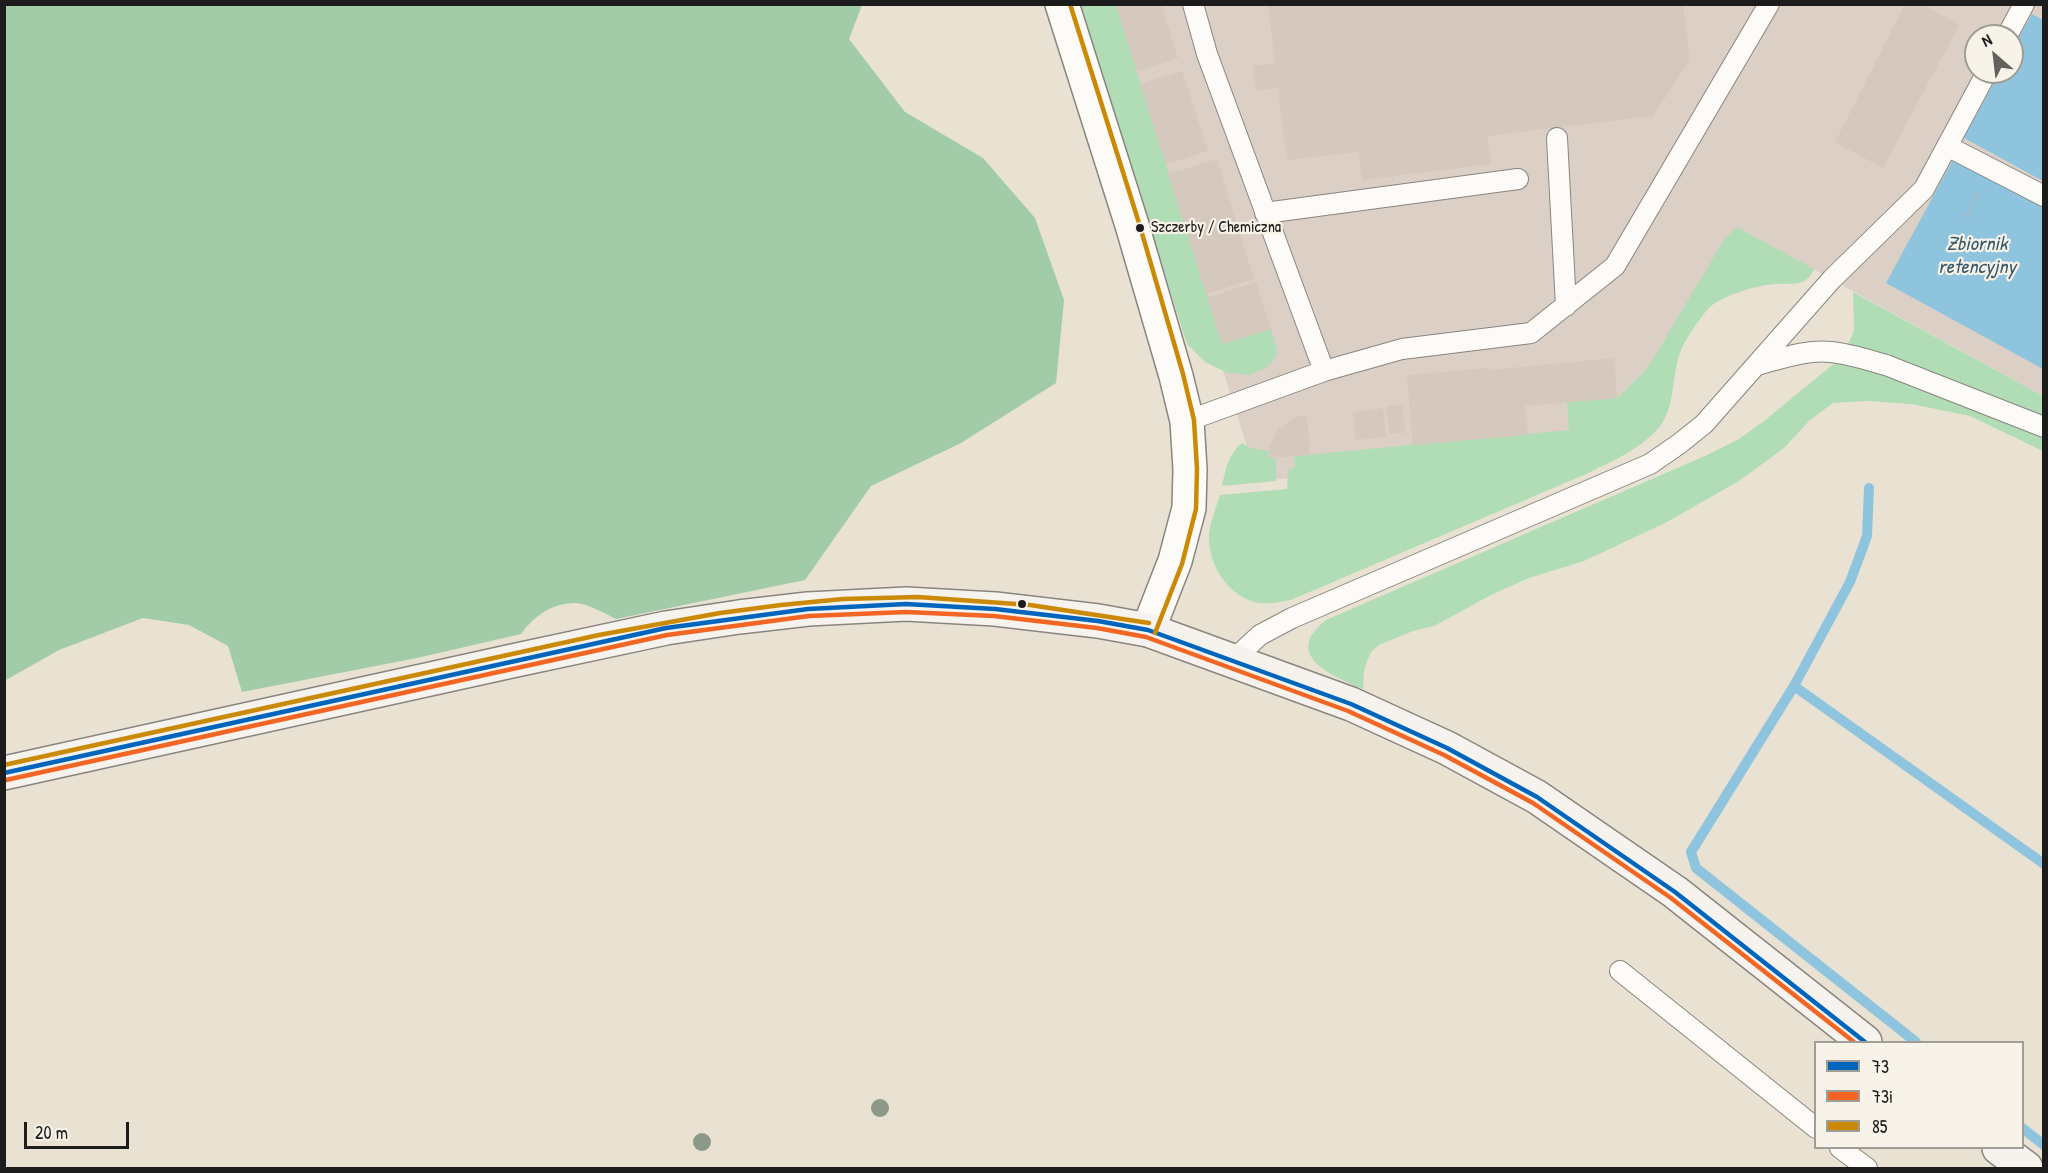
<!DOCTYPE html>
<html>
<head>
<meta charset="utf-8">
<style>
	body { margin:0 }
	#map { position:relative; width:2048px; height:1173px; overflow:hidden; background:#e9e2d3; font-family:"Patrick Hand",sans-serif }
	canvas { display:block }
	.frame { position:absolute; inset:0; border:6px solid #1c1c1c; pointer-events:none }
	.legend { position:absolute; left:1814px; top:1041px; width:210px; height:108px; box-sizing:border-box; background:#f7f3e8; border:2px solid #9f9d96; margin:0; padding:8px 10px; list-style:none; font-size:18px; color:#1c1c1c }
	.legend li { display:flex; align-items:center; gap:12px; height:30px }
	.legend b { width:30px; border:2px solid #9f9d96 }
	.north { position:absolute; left:1964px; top:24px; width:60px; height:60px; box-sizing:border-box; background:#f7f3e8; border:2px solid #9f9d96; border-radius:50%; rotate:332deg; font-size:16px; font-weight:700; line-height:24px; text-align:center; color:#1c1c1c }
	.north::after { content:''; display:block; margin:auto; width:21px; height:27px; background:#64615c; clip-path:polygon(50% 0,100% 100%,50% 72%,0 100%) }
	.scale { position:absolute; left:24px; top:1122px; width:105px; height:27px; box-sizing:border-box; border:3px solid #1c1c1c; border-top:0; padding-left:8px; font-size:18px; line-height:21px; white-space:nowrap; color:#1c1c1c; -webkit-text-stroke:4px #f7f3e8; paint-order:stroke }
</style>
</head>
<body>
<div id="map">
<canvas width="2048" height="1173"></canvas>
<div class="frame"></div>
<ul class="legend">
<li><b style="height:8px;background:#0065bd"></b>73</li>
<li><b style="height:8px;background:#f26522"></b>73i</li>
<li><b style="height:8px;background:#cb8a06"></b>85</li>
</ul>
<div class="north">N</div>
<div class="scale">20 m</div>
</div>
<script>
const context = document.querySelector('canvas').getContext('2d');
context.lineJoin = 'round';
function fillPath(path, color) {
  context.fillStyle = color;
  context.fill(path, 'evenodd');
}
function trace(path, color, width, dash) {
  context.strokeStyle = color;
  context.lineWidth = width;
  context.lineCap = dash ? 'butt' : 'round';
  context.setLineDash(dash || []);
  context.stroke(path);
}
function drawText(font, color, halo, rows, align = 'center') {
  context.font = font + ' "Patrick Hand",sans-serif';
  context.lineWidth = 4.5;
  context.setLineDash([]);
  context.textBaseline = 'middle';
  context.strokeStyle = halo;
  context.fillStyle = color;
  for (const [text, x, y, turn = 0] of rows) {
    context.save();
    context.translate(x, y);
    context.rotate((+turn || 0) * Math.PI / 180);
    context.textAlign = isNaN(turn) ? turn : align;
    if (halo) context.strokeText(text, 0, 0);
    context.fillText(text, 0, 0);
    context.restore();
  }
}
const industrial = new Path2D(`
	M1107,5H2043V396L1737,227L1648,376L1544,455L1258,481ZM1976,36H2012V72H1976Z`);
const green = new Path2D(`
	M1079,5H1116L1222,344L1271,329L1277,350L1276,357L1266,368L1249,375L1228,373L1205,362L1187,344Z
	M1737,227L1814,269C1811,275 1809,279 1802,282C1794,285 1783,283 1775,284C1755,286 1726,294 1710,307C1701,316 1684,341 1680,353C1671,377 1676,411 1656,431C1637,451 1610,462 1586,474L1291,600C1279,602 1266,605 1254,602C1227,594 1208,564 1209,536C1210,522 1216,508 1220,495L1287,489L1288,469L1295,468L1294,456L1569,430L1567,402L1617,398L1647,369L1724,240Z
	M1853,292L2043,396V451L1970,416L1911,404L1867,401L1833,403L1810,420L1784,448L1739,481L1665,523L1584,561L1529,578L1491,595L1434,626L1413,631L1379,645L1371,652L1367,661L1364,671L1363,689C1333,676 1281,656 1326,620L1705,456L1739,439L1764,421L1842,357L1854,331Z
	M1242,443L1251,448L1269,451V458H1276V481L1222,486C1225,470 1229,453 1242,443Z`);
const forest = new Path2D(`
	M5,4L862,5L849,39L905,112L983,158L1035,218L1064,300L1056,383L961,443L871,486L805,580L616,619C604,613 589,604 576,603C552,603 534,616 521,634L417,658L242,692L228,646L189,625L143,618L59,650L6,680L5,685Z`);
const water = new Path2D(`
	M2032,14L2043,20V181L1964,138L2000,72H2012V50Z
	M1954,158L2043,207V369L1886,283Z`);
const stream = new Path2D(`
	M1869,488L1867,536L1850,582L1794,686L1691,852L1696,868L1916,1042
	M1794,686L2044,864
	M2022,1128L2044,1145`);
const building = new Path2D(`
	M1116,4H1161L1178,58L1137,71Z
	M1268,4H1683L1690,60L1653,116L1487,136L1491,164L1362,180L1358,152L1287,160L1278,88L1256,91L1253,66L1275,63Z
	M1905,4H1922L1959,25L1883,168L1835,142Z
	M1182,71L1208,151L1166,164L1140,84Z
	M1217,159L1254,279L1206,294L1168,174Z
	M1256,282L1271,329L1222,344L1207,298Z
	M1614,358L1617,398L1525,406L1528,435L1413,445L1407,375L1489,368V370Z
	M1402,405L1405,433L1390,434L1386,406Z
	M1383,408L1386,437L1356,440L1353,413Z
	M1307,415L1310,455L1269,458L1270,445L1279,429L1293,418Z`);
const path = new Path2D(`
	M1967,216L1979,193`);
const lane = new Path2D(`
	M1193,4L1207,54L1324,371
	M2007,36L2024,4
	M1557,138L1566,306
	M1947,146L2044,196
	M1265,213L1518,179
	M1757,365C1780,359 1807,349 1831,352C1850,354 1868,360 1886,365L2044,427
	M1187,421L1324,371L1402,349L1531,333L1615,266L1769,4
	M1232,661L1260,635L1292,618L1650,464L1679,444L1704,424L1832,279L1924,189L1987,72
	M1620,971L1816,1128
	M1840,1148L1867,1168`);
const street = new Path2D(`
	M1062,4L1132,225L1176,376L1187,421L1190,469L1189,508L1175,561L1148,630`);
const secondary = new Path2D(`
	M4,773L512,661L666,628L739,617L808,609L906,604L995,609L1098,621L1148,630L1351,704L1447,748L1537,797L1675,892L1865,1042
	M1999,1148L2026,1168`);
const bus1 = new Path2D(`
	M4,773L666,628L808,609L906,604L995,609L1098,621L1148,630L1351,704L1447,748L1537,797L1675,892L1865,1042`);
const bus2 = new Path2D(`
	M6,780L667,635L809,616L906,612L994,616L1097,628L1146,637L1348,711L1444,755L1533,803L1671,898L1854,1042`);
const bus3 = new Path2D(`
	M1070,4L1139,223L1183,374L1194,420L1197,469L1196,509L1182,564L1155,633
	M4,765L599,635L720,613L781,605L843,599L918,597L1030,605L1149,623`);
const trees = [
	[880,1108],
	[702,1142]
];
const markers = [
	[1140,228,5,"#1c1c1c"],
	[1022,604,5,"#1c1c1c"]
];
const busNames = [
	["Szczerby / Chemiczna",1151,228]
];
const waterNames = [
	["Zbiornik",1977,245],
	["retencyjny",1977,268]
];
fillPath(industrial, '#dccfc6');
fillPath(green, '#b0ddb6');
fillPath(forest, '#a2cba8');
fillPath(water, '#8fc4de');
trace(stream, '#8fc4de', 10);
fillPath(building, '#d5c8bc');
trace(lane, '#89857e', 22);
trace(street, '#89857e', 36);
trace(secondary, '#89857e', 36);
trace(path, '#b9b8b5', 4, [1.5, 4.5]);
trace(lane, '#fcfbf8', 20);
trace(street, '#fcfbf8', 33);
trace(secondary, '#f6f2ee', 33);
trace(bus1, '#0065bd', 4.5);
trace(bus2, '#f26522', 4.5);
trace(bus3, '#cb8a06', 4.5);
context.fillStyle = '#8c9988';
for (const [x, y] of trees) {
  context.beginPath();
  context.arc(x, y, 9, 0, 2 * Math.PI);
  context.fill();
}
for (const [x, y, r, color] of markers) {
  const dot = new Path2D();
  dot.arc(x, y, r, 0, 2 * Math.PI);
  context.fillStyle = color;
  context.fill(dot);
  trace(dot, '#f7f3e8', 2);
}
drawText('16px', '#1c1c1c', '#f7f3e8', busNames, 'left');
drawText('italic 20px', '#3a5a6b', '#f7f3e8', waterNames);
</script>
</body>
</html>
